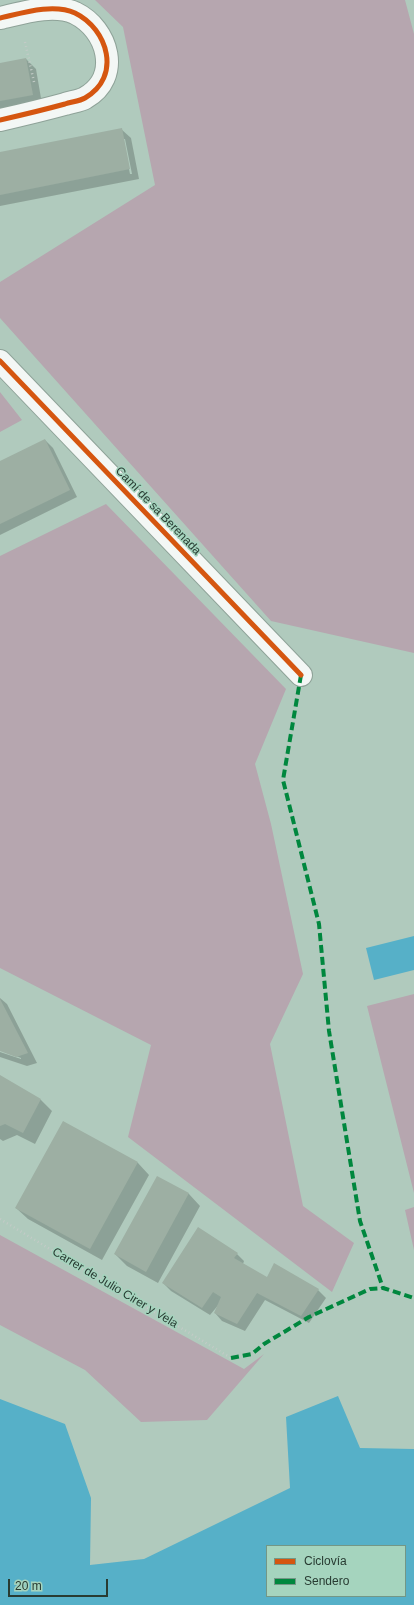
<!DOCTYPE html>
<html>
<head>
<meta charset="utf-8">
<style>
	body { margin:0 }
	#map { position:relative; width:414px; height:1605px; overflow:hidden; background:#b0cabd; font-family:Helvetica,sans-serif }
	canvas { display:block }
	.legend { position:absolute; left:266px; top:1545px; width:140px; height:52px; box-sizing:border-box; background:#a5d4be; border:1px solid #739786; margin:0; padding:5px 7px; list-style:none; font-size:12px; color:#283b32 }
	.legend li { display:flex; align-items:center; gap:8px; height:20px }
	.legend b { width:20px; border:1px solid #739786 }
	.scale { position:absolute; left:8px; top:1579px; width:100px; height:18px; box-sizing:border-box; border:2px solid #283b32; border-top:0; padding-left:5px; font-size:12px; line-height:14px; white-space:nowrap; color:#283b32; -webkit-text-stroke:3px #a5d4be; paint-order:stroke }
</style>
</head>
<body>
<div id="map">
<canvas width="414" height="1605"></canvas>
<ul class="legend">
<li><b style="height:5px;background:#d55610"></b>Ciclovía</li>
<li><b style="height:5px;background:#00873e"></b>Sendero</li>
</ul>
<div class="scale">20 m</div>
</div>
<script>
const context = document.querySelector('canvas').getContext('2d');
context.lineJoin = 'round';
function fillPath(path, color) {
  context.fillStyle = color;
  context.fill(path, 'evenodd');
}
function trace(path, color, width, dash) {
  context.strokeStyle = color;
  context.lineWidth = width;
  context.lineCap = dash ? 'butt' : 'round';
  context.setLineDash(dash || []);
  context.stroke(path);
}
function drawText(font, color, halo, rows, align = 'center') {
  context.font = font + ' Helvetica,sans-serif';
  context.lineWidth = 3;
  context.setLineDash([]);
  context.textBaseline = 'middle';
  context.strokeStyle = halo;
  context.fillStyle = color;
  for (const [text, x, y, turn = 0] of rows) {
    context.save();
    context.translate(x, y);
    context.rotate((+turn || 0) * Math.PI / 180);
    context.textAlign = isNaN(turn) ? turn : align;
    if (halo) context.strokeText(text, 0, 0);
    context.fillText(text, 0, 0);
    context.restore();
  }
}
const green = new Path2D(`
	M95,0H405L414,34V653L271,621L0,318V282L155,185L123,27Z
	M0,392L22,420L0,432Z
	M106,504L286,689L255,764L271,824L303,974L270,1044L303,1206L354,1243L332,1292L128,1137L151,1045L0,968V556Z
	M414,994V1193L367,1006Z
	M414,1207V1250L405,1210Z
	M0,1235L244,1369L264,1354L207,1420L141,1422L85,1370L0,1325Z`);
const water = new Path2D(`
	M414,936V970L374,980L366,948Z
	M338,1396L360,1448L414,1449V1605H0V1399L65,1424L91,1498L90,1565L144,1559L290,1488L286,1417ZM267,1546H405V1596H267Z`);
const shadow = new Path2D(`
	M26,59L36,69L42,104L0,112V64Z
	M121,129L131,138L139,179L0,206V153ZM123,139H125L132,174H130Z
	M45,440L53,448L77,497L0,535V462Z
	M0,998L7,1004L37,1063L27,1066L0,1057V1052L21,1059V1058L0,1050Z
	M0,1077L41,1100L52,1111L35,1144L17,1135L3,1141L0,1139Z
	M64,1123L138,1163L149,1175L102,1260L28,1219L16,1208Z
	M157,1178L189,1194L200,1206L158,1283L127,1266L115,1254Z
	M237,1254L244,1261L243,1264L267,1278L274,1265L318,1290L326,1298L309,1323L265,1300L245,1331L222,1321L215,1313L220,1303L210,1315L171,1291L163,1283Z`);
const building = new Path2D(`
	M26,58L33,95L0,101V63Z
	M122,128L130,169L0,195V152Z
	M45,439L70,490L0,524V461Z
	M0,999L28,1053L16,1057L0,1051Z
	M0,1075L41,1099L23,1133L5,1124L0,1126Z
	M63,1121L138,1162L90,1249L15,1208Z
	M157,1176L189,1193L146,1272L114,1254Z
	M198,1227L238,1253L234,1258L267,1277L274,1263L319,1289L301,1316L257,1293L237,1324L214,1313L221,1297L213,1292L202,1308L162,1283Z`);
const path = new Path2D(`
	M25,42L34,82
	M0,1219L231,1358`);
const street = new Path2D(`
	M0,18C22,13 53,3 75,13C108,29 122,77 85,98C80,101 71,102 65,104C43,110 22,115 0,120
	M0,361L301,675`);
const quiet = new Path2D(`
	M301,675L283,780L319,924L329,1031L360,1221L383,1288
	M231,1358L252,1354L264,1344L309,1317L370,1289L383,1288L414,1298`);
const cycleway = new Path2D(`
	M0,18C22,13 53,3 75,13C108,29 122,77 85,98C80,101 71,102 65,104C43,110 22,115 0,120
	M0,361L301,675`);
const streetNames = [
	["Camí de sa Berenada",158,511,46],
	["Carrer de Julio Cirer y Vela",115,1288,31]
];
fillPath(green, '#b6a6af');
fillPath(water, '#56b0c8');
fillPath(shadow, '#0003');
fillPath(building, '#9dafa3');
trace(street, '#8ea298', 24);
trace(path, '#c3cbc7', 2.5, [1, 3]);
trace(street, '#f3f7f5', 22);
trace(quiet, '#00873e', 4, [8, 4]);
trace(cycleway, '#d55610', 5);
drawText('12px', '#283b32', '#a5d4be', streetNames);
</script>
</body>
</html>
